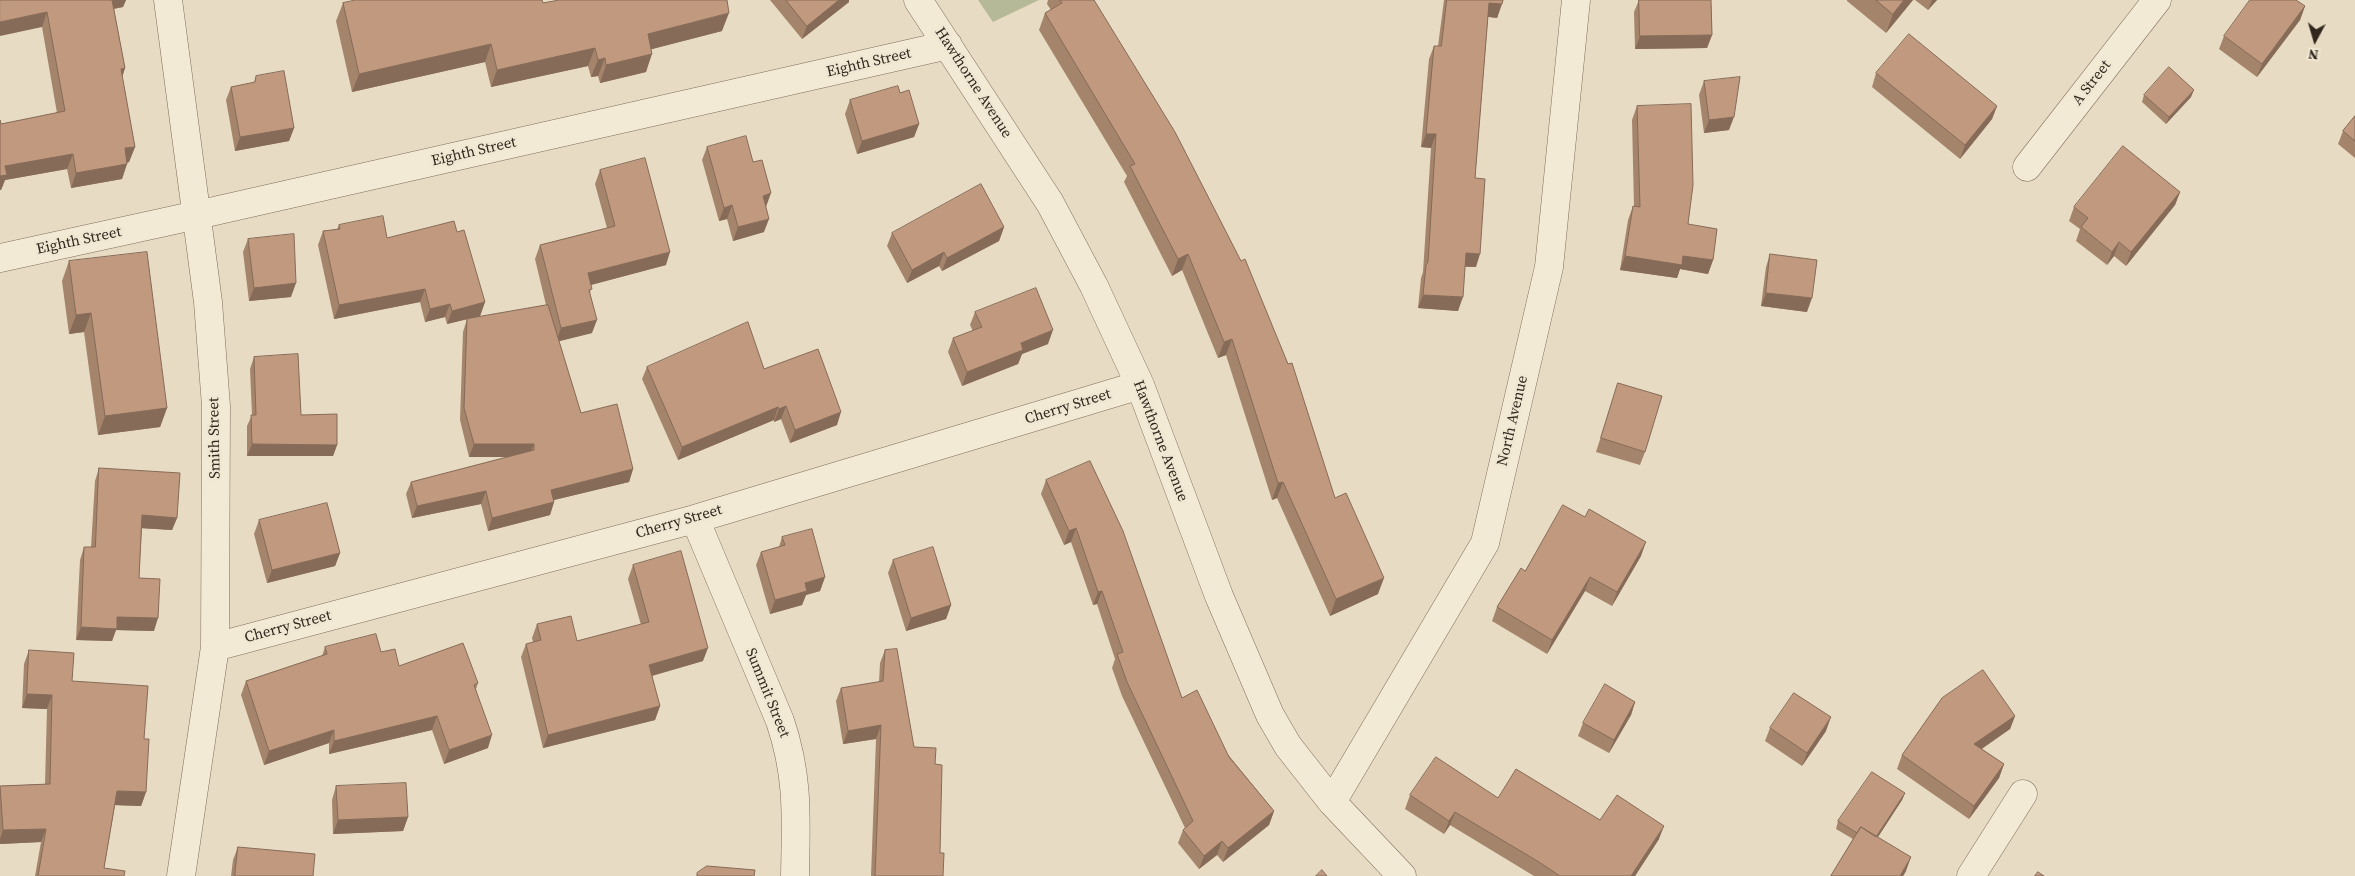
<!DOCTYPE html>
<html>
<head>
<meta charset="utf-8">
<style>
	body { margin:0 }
	#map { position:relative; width:2355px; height:876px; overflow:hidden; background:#e7dcc3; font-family:"Source Serif 4",serif }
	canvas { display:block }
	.north { position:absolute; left:2290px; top:15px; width:50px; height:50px; -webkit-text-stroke:4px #f0e7d2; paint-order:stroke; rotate:186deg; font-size:14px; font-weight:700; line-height:20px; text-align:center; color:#31271e }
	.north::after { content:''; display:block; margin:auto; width:18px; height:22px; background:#31271e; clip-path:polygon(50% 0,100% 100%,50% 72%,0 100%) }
</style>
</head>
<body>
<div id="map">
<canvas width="2355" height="876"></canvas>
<div class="north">N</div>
</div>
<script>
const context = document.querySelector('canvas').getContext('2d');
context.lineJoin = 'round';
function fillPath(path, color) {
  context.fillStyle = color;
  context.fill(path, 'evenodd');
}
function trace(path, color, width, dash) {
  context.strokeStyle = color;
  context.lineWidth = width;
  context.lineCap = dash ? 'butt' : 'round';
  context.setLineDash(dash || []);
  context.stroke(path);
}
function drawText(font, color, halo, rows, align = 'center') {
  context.font = font + ' "Source Serif 4",serif';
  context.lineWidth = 5;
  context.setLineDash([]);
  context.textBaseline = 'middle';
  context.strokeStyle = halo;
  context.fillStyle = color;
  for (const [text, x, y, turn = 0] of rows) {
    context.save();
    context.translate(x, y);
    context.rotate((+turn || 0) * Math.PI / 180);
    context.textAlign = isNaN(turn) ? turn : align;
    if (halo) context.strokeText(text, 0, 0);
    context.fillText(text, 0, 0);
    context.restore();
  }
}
const cemetery = new Path2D(`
	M978,0H1039L993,22Z`);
const minor = new Path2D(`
	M168,0L208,302L216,406L215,647L181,876
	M918,0L1050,203L1094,286L1140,385L1219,596L1270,715L1288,746L1332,802L1402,876
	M2027,167L2157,0
	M0,258L197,215L948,45
	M695,519L780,721C799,777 796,818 795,876
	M215,647L695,519L1140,385
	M1332,802L1485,543L1549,267L1576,0
	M1971,876L2023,794`);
const wall = new Path2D(`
	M0,0H126L123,7L114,9L125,68L122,77L135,147L129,162L127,163L122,179L71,188L67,169L5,180L1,190V124L57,113L42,27Z
	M770,0H849V2L802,39Z
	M1048,0H1094L1335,498L1378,594L1330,616L1277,498L1272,500L1226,355L1218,358L1182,270L1172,276L1124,182L1127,176L1039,30L1045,13L1051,10L1047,4Z
	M1444,0H1503L1497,18L1488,17L1475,178L1476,267H1465L1458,311L1418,308L1421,278L1423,272L1431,148L1421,147L1429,59L1434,46H1438Z
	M1639,0H1711L1712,35L1707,48L1635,49L1634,12Z
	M1847,0H1913L1886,33L1847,1Z
	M1915,0H1937L1928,10Z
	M343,3H543L722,31L651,49L646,72L600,83L598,76L591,77L588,66L491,87L485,62L352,92L336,21Z
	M2305,6L2300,20L2257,77L2219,49L2224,36Z
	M1876,73L1997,106L1992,119L1960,159L1872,87Z
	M256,76L294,128L289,141L235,151L226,100L231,87L254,83Z
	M1704,81L1729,130L1704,133L1699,95Z
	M900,93L919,124L914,137L857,154L845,114L850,100Z
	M2144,95L2191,97L2166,124L2142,102Z
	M1637,106L1688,224L1713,260L1708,274L1680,269L1677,278L1620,270L1628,220L1633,206H1634L1632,120Z
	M2355,116V158L2338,144L2343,131Z
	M707,147L764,232L733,241L727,219L719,221L702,160Z
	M600,170L666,265L591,285L590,294L592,333L559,341L581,413L633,469L629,482L553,500L554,502L550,515L488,531L481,504L412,518L406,494L411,482L508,457H469L460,420L463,332L467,319L546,305L535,259L540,245L607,228L595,184Z
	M2180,192L2175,205L2126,266L2114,256L2107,265L2076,241L2080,229L2069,221L2074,207Z
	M339,225L387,238L457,232L485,302L480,316L447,324L445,317L425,322L420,302L334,319L318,245L323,231L337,229Z
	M1004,227L999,241L942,271L939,266L907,283L887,246L892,233Z
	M248,239L291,297L249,301L243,252Z
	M1770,254L1807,312L1761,306L1766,267Z
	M69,261L167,408L160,427L98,435L84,332L69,334L62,281Z
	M975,312L1048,344L1022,354L1018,364L962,386L948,352L953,338L973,331L970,325Z
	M254,357L301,415L337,445L333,456H247V426L252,415L250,369Z
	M647,367L764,369L837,425L790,443L781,419L774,422V420L678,460L642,379Z
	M1618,383L1645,452L1640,465L1596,452Z
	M99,468L177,518L172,530L142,528L139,578L154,631L116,630L112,641L76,640L80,560L84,547H91L95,481Z
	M1046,480L1182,698L1274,811L1269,825L1223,862L1217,855L1199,869L1178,843L1183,830L1185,828L1122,696L1112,668L1115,659L1097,604L1093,605L1071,542L1064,545L1041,494Z
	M259,520L340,553L335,566L267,583L254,534Z
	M782,537L825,577L820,591L806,595L802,605L770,614L756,565L761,552L779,547Z
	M1641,556L1612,606L1585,591L1547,654L1492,621L1497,607L1525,571Z
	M893,560L951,605L946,619L906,631L888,573Z
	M633,565L703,661L652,676L660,706L655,720L543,748L521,657L526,644L533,642L532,638L537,624L577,641L641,625L628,579Z
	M325,647L381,652L399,666L478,683L476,689L488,748L444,764L432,730L329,754V743L264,765L241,695L246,681L322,656Z
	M29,650L72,681L144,739L146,792L141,806L115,805L104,868L124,876H35L41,842L0,844V786L45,784L47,709L22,708L24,664Z
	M885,650L914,747L935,764L940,853L943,876H871L876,739L843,744L836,701L841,688L879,682L880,663Z
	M1635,702L1631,715L1609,753L1578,736L1583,723Z
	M2015,716L2010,729L1982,749L2004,764L1999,778L1969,819L1897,769L1902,755Z
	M1770,728L1826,731L1802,766L1765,741Z
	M336,786L408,817L403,831L333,834L332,800Z
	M1905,793L1902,800L1878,837L1906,871L1903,876H1831L1853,839L1836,829L1838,821Z
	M1410,795L1498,798L1600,820L1659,839L1635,876H1534L1450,825L1444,834L1405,809Z
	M238,847L313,876H231L233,860Z`);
const shadedWall = new Path2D(`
	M109,0H126L123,7L105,10Z
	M839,0H849V2L802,39L807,26Z
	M1904,0H1913L1886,33L1893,14Z
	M1932,0H1937L1928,10Z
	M1489,3L1502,4L1497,18L1484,16Z
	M2305,6L2300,20L2257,77L2262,64Z
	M47,12L42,27L0,36V22Z
	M729,13L722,31L641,52L648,34Z
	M1712,35L1707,48L1635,49L1640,36Z
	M491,44L485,62L352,92L359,74Z
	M595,48L588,66L491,87L497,70Z
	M652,54L646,72L600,83L606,65Z
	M605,58L598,76L591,77L598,60Z
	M125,68L120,84L121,69Z
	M2194,90L2191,97L2166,124L2169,117Z
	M1997,106L1992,119L1960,159L1965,145Z
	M1734,117L1729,130L1704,133L1709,120Z
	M919,124L914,137L857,154L862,141Z
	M294,128L289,141L235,151L240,137Z
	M1426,134H1436L1431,148L1421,147Z
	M135,147L129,162L119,164L125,148Z
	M73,154L67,169L5,180L1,190H0V176L5,166Z
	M127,164L122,179L71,188L76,173Z
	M2180,192L2175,205L2126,266L2131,252Z
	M771,193L766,207L763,196Z
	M732,205L727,219L719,221L724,208Z
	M769,219L764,232L733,241L738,227Z
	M1004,227L999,241L942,271L947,258Z
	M2119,242L2114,256L2107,265L2112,252Z
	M670,252L666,265L583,287L588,273Z
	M944,252L939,266L907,283L912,270Z
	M1466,253L1480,254L1476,267L1461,266Z
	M1188,254L1182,270L1172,276L1178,259Z
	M1625,256H1683L1713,260L1708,274L1680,269L1677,278L1620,270Z
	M296,283L291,297L249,301L254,288Z
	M425,289L420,302L334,319L339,305Z
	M1766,293L1812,298L1807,312L1761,306Z
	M1423,295L1463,297L1458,311L1418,308Z
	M485,302L480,316L447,324L452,311Z
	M450,304L445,317L425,322L430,309Z
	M91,313L84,332L69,334L76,315Z
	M597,320L592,333L556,342L561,328Z
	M1053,330L1048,344L1022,354L1018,364L962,386L967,372L1021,343Z
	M1232,339L1226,355L1218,358L1224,342Z
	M786,406L781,419L774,422L779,409Z
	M778,407L774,420L678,460L682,447Z
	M167,408L160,427L98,435L105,416Z
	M841,412L837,425L790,443L795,430Z
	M252,444L337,445L333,456H247Z
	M474,444H534L529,457H469Z
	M633,469L629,482L546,502L551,490Z
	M1283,482L1277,498L1272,500L1278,483Z
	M486,491L481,504L412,518L417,506Z
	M554,502L550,515L488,531L492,518Z
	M142,515L177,518L172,530L138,528Z
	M1076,528L1071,542L1064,545L1069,531Z
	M1646,542L1641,556L1612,606L1617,592Z
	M340,553L335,566L267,583L272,570Z
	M825,577L820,591L806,595L802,605L770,614L775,600L805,583Z
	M1590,577L1585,591L1547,654L1552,640Z
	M1384,578L1378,594L1330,616L1336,599Z
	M1102,591L1097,604L1093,605L1098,592Z
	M951,605L946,619L906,631L911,618Z
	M117,617L158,618L154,631L116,630L112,641L76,640L81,627Z
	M708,648L703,661L644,678L649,665Z
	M27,694L52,695L47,709L22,708Z
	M1635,702L1631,715L1609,753L1614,740Z
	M660,706L655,720L543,748L548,735Z
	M437,716L432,730L329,754L334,741Z
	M2015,716L2010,729L1969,757L1974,744Z
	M1831,717L1826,731L1802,766L1807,753Z
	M881,725L876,739L843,744L848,731Z
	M334,730L329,743L264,765L269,751Z
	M492,735L488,748L444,764L449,750Z
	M2004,764L1999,778L1969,819L1974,806Z
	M117,791L146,792L141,806L112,805Z
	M1905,793L1902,800L1870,849L1873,842Z
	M1274,811L1269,825L1223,862L1228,848Z
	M1455,812L1450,825L1444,834L1449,821Z
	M408,817L403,831L333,834L338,820Z
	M1664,826L1659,839L1635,876H1631Z
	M46,829L41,842L0,844V839L3,830Z
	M1222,841L1217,855L1199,869L1204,856Z
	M1911,857L1906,871L1903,876H1900Z`);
const building = new Path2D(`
	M0,0H112L125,68L121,69L135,147L125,148L127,164L76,173L73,154L5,166L7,175L0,176V120L1,124L65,111L47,12L0,22Z
	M356,0H542L543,3L559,0H727L729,13L648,34L652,54L606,65L605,58L598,60L595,48L497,70L491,44L359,74L343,3Z
	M786,0H839L807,26Z
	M1060,0H1094L1175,132L1241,261L1245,259L1288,364L1292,363L1335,498L1346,493L1384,578L1336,599L1283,482L1278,483L1232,339L1224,342L1188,254L1178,259L1130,166L1135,164L1045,13L1062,3Z
	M1447,0H1503L1502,4L1489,3L1475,178L1485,179L1480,254L1466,253L1463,297L1423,295L1426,265L1428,262L1436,134H1426L1434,46H1441Z
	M1639,0H1711L1712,35L1640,36Z
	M1876,0H1904L1893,14Z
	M2250,0H2296L2305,6L2262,64L2224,36Z
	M1909,34L1997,106L1965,145L1876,73Z
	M2169,67L2194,90L2169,117L2144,95Z
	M284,71L294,128L240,137L231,87L255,82L256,76Z
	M1740,77L1734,117L1709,120L1704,81Z
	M898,86L900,93L909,90L919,124L862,141L850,100Z
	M1691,104L1693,185L1688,224L1717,229L1713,260L1683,256L1682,265L1625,256L1633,206L1640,207L1637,106Z
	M2355,116V141L2343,131Z
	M746,136L753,162L762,160L771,193L763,196L769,219L738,227L732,205L724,208L707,147Z
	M2123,146L2180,192L2131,252L2119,242L2112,252L2081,227L2088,218L2074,207Z
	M645,158L670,252L588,273L592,289L589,290L597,320L561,328L540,245L615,226L600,170Z
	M981,184L1004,227L947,258L944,252L912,270L892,233Z
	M383,216L387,238L454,221L457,232L464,230L485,302L452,311L450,304L430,309L425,289L339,305L323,231L340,229L339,225Z
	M294,234L296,283L254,288L248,239Z
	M147,252L167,408L105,416L91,313L76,315L69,261Z
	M1770,254L1817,260L1812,298L1766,293Z
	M1036,288L1053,330L1021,343L1023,350L967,372L953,338L982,327L975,312Z
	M548,305L581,413L617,404L633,469L551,490L554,502L492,518L486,491L417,506L411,482L534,450V444H474L464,408L467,319Z
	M748,322L764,369L818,349L841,412L795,430L786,406L779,409L778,407L682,447L647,367Z
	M298,354L301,415L337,414V445L252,444L251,415H256L254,357Z
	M1618,383L1662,396L1645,452L1601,438Z
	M1090,461L1123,531L1182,698L1197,690L1229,757L1274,811L1228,848L1222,841L1204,856L1183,830L1193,821L1127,682L1117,654L1123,652L1102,591L1098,592L1076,528L1069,531L1046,480Z
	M99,468L180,473L177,518L142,515L139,578L160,579L158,618L117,617V629L81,627L84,547H95Z
	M327,503L340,553L272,570L259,520Z
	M1563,505L1585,517L1589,509L1646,542L1617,592L1590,577L1552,640L1497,607L1521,568L1525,571Z
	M812,529L825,577L805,583L807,591L775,600L761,552L785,545L782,537Z
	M933,547L951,605L911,618L893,560Z
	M681,551L708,648L649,665L660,706L548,735L526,644L541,640L537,624L571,616L577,641L649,622L633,565Z
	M376,634L381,652L395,649L399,666L463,643L478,683L474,685L492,735L449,750L437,716L334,741V730L269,751L246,681L327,654L325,647Z
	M897,649L914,747L936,748L935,764L942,765L940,853H944L943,876H875L881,725L848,731L841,688L883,681L885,650Z
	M29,650L74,653L72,681L148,686L144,739H149L146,792L117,791L104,868L125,871L124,876H38L46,829L3,830L0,786L50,784L52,695L27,694Z
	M1983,670L2015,716L1974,744L2004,764L1974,806L1902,755L1942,698Z
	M1605,684L1635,702L1614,740L1583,723Z
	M1794,693L1831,717L1807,753L1770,728Z
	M1436,757L1498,798L1516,769L1600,820L1617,795L1664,826L1631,876H1560L1539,862L1455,812L1449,821L1410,795Z
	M1872,772L1905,793L1876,837L1861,827L1857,833L1838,821Z
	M406,783L408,817L338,820L336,786Z
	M1861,827L1911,857L1900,876H1831Z
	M238,847L315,854L313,876H235Z
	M707,866L755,870L754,876H697V873Z
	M1322,870L1327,876H1316Z
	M2038,872L2044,876H2035Z`);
const streetNames = [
	["Eighth Street",869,63,-13],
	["Hawthorne Avenue",973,83,57],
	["A Street",2092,83,-52],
	["Eighth Street",474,152,-13],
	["Eighth Street",79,241,-12],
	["Cherry Street",1068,407,-17],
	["North Avenue",1513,421,-77],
	["Smith Street",215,438,-91],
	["Hawthorne Avenue",1160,441,69],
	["Cherry Street",679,522,-16],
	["Cherry Street",288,627,-15],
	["Summit Street",767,693,68]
];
fillPath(cemetery, '#b6b997');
trace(minor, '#7f6e5c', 29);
trace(minor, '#f3ead5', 28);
fillPath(wall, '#a5846c');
fillPath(shadedWall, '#866b58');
fillPath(building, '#c0997e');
trace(building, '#866b58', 1);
drawText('15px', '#31271e', '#f0e7d2', streetNames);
</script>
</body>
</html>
